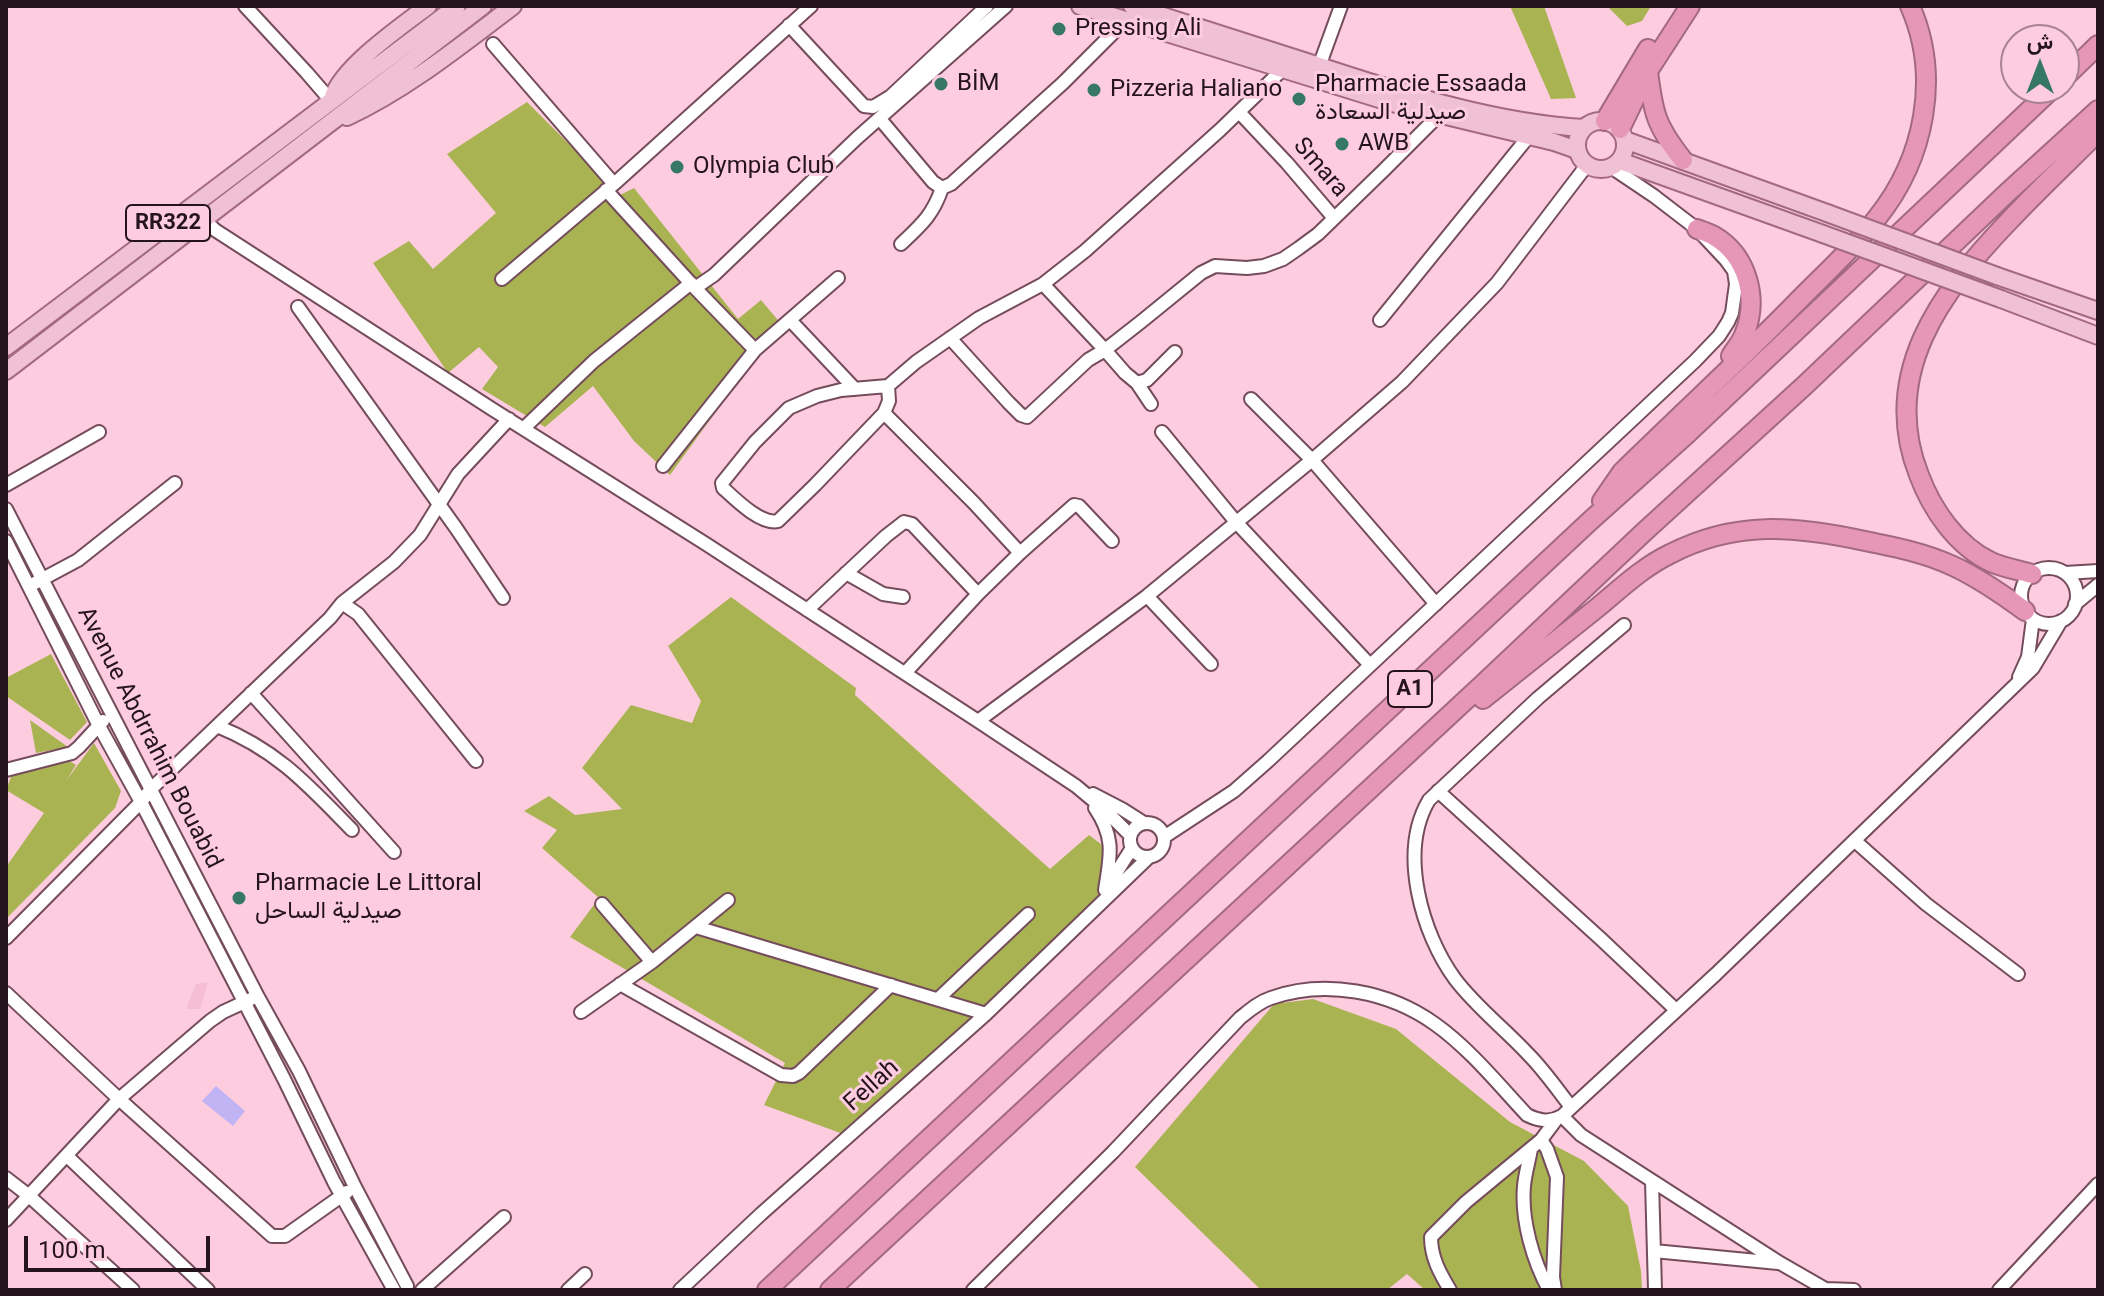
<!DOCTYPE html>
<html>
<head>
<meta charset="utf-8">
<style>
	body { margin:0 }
	#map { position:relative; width:2104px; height:1296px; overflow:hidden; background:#fdccdf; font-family:Roboto,Vazirmatn,sans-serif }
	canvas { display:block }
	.frame { position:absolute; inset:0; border:8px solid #25141b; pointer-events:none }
	.north { position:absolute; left:2000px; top:24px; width:80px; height:80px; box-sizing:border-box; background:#fdccdf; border:2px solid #a78291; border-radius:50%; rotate:0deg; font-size:22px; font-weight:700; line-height:32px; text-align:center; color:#25141b }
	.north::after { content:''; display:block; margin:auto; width:28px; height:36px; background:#367766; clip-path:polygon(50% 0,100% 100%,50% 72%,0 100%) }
	.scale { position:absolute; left:24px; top:1236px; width:186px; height:36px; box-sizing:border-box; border:4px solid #25141b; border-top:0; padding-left:10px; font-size:24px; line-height:28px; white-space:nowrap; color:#25141b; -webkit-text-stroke:6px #fdccdf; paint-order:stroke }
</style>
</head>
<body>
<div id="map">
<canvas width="2104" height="1296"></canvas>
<div class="frame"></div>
<div class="north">ش</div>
<div class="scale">100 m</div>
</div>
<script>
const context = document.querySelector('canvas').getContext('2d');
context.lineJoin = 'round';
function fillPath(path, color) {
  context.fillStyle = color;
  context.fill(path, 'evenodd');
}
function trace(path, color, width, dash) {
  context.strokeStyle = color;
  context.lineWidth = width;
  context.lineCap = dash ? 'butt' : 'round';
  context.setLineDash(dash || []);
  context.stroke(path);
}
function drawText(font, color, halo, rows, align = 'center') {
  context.font = font + ' Roboto,Vazirmatn,sans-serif';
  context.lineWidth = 6;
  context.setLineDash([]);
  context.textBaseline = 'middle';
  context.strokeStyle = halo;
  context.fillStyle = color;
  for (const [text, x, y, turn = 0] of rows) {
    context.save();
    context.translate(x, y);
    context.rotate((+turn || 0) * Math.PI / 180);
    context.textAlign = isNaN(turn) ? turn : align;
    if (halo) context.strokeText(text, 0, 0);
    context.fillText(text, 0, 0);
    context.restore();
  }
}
const built = new Path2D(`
	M208,982L200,1009H186L196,984Z`);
const green = new Path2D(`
	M1510,6H1544L1576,98L1551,99Z
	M1607,6H1651L1642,21L1627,26Z
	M527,102L620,195L634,188L738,319L761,300L788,332L754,359L670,475L634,441L593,386L545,427L482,389L498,367L479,347L448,373L373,263L409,241L433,269L496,213L447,154Z
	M731,597L856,688L855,695L1050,869L1089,835L1135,870L986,1014L843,1134L764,1105L785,1063L570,937L599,898L542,848L557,830L524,811L549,796L575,815L622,809L582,768L631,705L692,723L701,701L668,646Z
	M51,654L87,722L70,740L6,696V678Z
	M30,720L68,747L36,753Z
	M94,743L121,791L115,808L6,919V867L44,813L6,790L13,772L66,759L76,765L66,781Z
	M1313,999L1396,1029L1510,1122L1584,1161L1628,1206L1641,1271L1642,1290H1425L1407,1274L1387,1290H1261L1135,1167L1274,1004Z`);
const water = new Path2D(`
	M216,1086L245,1111L233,1126L202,1101Z`);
const minor = new Path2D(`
	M245,6L307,73L332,102
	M789,25L864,106L873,107L891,96L987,6
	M493,44L614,184L502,279
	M1317,72L1341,6
	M1239,112L1287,163L1334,218
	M880,119L933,182L942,188
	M614,184L811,6
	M606,190L695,288L714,275L857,138L1006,6
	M203,219L215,230L492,409L706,544L978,721L1076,786L1106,811L1130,835
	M901,244C921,225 933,215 942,188L951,184L1063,83L1126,20
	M1043,284L1105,350L1125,373L1137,383L1147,380L1175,352
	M695,288L755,350
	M298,307L456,528L503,598
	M790,320L855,389
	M1380,320L1529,136
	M950,338L1008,402L1021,415L1027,417L1088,360L1105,350L1142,321L1201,273L1215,266L1247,268L1264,266L1283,259L1299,248L1318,234L1384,170L1439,115
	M1137,383L1151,404
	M888,386L889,401L884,413L815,485L778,521C761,525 736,500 723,488L722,483L755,442L789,408L817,396L841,390L888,386L916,362L979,318L1043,284L1085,251L1220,130L1283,69L1286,63
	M1251,399L1312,460L1436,604
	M884,413L974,503L1020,553L978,594L905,673
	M524,428L594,361L691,283
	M1162,432L1236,522L1370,665
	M663,466L755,350L838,278
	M6,485L99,432
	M6,509L258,997L299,1071L355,1187L407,1286
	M6,541L99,726L141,802L284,1079L334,1182L394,1290
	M1020,553L1074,505L1079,506L1112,541
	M2021 596a28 28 0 1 1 56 0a28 28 0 1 1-56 0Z
	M846,573L883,594L903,597
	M2065,573L2098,571
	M35,583L78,560L175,483
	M1147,596L1211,664
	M342,603L394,562L420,535L458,474L509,419
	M2075,604L2098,585
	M807,610L886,536L904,522L912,524L978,594
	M2019,677L2028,657L2033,619
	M251,693L394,852
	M978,721L1147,596L1312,460L1402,382L1497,283L1587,165
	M217,726C277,750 308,785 352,830
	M6,770L72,753L79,747L103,721
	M1438,791L1602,940L1676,1010
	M1093,794L1122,809L1144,823
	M1095,808C1116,839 1110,857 1105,890
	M1130 840a17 17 0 1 1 34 0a17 17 0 1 1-34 0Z
	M1164,837L1234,791L1268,761L1695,361L1719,336L1728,322L1732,313L1736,284L1734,271L1726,260L1697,229L1654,196L1611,167
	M1855,841L1926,904L2018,974
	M1107,887L1132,848
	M602,904L652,962
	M696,927L986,1014
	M6,938L141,802L151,789L330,618L342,603L358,614L476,761
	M620,984L781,1075L793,1076L799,1073L891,985
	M6,993L119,1099L272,1236H285L347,1192
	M938,999L1028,914
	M581,1012L652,962L728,900
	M1571,1107C1557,1089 1544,1070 1528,1054C1505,1029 1476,1007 1455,979C1422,934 1398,852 1429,800L1538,698L1624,625
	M1562,1116L1581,1135L1780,1263L1827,1290
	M1541,1140L1547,1149L1557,1177L1553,1277L1555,1290
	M1531,1149C1529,1161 1525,1174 1524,1186C1521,1220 1533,1261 1549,1290
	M67,1156L208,1290
	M6,1178L28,1195L133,1290
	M1652,1181L1655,1290
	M6,1220L119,1099L210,1021L223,1012L251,999
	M1654,1251L1778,1263
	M1826,1289L1854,1290
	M422,1290L504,1217
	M568,1290L585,1274
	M680,1290L761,1214L986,1014L1149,857
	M973,1290L1113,1152L1240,1018C1250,1010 1259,1002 1271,998C1325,979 1389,991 1435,1024C1470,1049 1498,1084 1527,1115C1539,1121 1550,1123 1562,1116L1716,974L2033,668L2061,621
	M1450,1290C1440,1273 1431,1258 1431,1237L1466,1202L1541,1140L1556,1120
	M1999,1290L2098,1184`);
const major = new Path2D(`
	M1080,6L1392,103L1554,142L1577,150
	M1132,6C1198,27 1264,48 1329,69C1412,96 1497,123 1584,128
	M333,97C342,67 403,25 428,6
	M347,117C407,89 460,46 513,6
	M1577 145a24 24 0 1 1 48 0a24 24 0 1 1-48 0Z
	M1625,140L1827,213
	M1620,161L1823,234
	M1997,276L2098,311
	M2001,299L2098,336
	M6,347L457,6
	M6,371L483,6`);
const highway = new Path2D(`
	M2064,78L2098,45
	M1605,121L1648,49
	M1620,129L1648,71
	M1683,160C1656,126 1653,113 1648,71L1690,6
	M1697,229C1702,231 1709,233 1714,236C1748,256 1759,300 1744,335C1741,343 1735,349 1731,356
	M1602,501L1622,472C1679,416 1737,363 1793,306C1821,277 1852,250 1877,218C1925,158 1941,76 1910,6
	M2032,574C2019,570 2004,568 1991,562C1957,546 1932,510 1919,475C1879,374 1941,292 2008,222C2037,191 2068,162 2098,132
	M1483,699C1521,669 1559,638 1597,608C1620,589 1643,567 1670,554C1736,520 1795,526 1865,541C1895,547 1925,553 1953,566C1979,578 2002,594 2025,611
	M767,1290L1590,521L1688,433L2053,88
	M830,1290L1483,684L1644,532L1804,386L2008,192L2098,110`);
const majorBridge = new Path2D(`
	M1827,213L1997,276
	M1823,234L2001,299`);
const markers = [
	[1059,29,8,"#367766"],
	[941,84,8,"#367766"],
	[1094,90,8,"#367766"],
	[1299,99,8,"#367766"],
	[1342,144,8,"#367766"],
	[677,167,8,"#367766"],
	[239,898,8,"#367766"]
];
const shields = [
	[168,223,84],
	[1410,689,44]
];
const shieldNames = [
	["RR322",168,223],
	["A1",1410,689]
];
const poiNames = [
	["Pressing Ali",1075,29],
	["BİM",957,84],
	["Pharmacie Essaada",1315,85],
	["صيدلية السعادة",1315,113],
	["Pizzeria Haliano",1110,90],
	["AWB",1358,144],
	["Olympia Club",693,167],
	["Pharmacie Le Littoral",255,884],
	["صيدلية الساحل",255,912]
];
const streetNames = [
	["Smara",1320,168,49],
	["Avenue Abdrrahim Bouabid",149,738,63],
	["Fellah",872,1086,-42]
];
fillPath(built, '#f5bed3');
fillPath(green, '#aab352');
fillPath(water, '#c1b4f4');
trace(minor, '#744c5c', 16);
trace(major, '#a26980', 20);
trace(highway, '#a26980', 22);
trace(minor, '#fff', 12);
trace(major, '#f0c1d4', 16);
trace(highway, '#e697b7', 18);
trace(majorBridge, '#a26980', 20, []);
trace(majorBridge, '#f0c1d4', 16);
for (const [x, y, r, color] of markers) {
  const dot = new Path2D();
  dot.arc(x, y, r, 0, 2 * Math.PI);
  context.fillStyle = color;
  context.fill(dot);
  trace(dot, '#fdccdf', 3);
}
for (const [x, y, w] of shields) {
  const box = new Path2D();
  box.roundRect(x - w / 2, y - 18, w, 36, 6);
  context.fillStyle = '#fdccdf';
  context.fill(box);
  trace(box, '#25141b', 2);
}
drawText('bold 22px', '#25141b', null, shieldNames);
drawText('24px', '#25141b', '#fdccdf', poiNames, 'left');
drawText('24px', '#25141b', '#fdccdf', streetNames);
</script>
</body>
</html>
